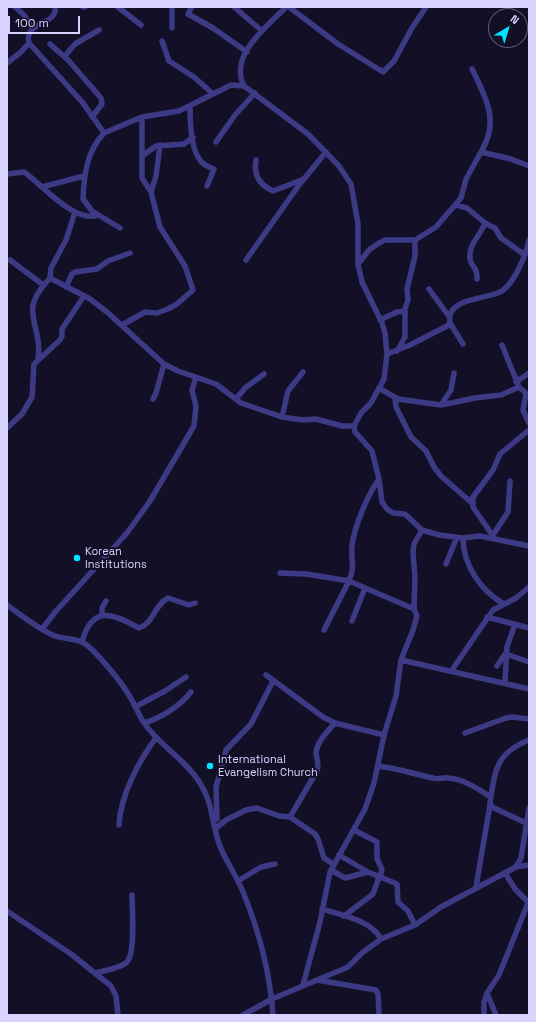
<!DOCTYPE html>
<html>
<head>
<meta charset="utf-8">
<style>
	body { margin:0 }
	#map { position:relative; width:536px; height:1022px; overflow:hidden; background:#130f26; font-family:"Space Grotesk",sans-serif }
	canvas { display:block }
	.frame { position:absolute; inset:0; border:8px solid #d9d4ff; pointer-events:none }
	.north { position:absolute; left:488px; top:8px; width:40px; height:40px; box-sizing:border-box; background:#130f26; border:1px solid #625e7d; border-radius:50%; rotate:38deg; font-size:11px; font-weight:700; line-height:16px; text-align:center; color:#d9d4ff }
	.north::after { content:''; display:block; margin:auto; width:14px; height:18px; background:#00e5ff; clip-path:polygon(50% 0,100% 100%,50% 72%,0 100%) }
	.scale { position:absolute; left:8px; top:16px; width:72px; height:18px; box-sizing:border-box; border:2px solid #d9d4ff; border-top:0; padding-left:5px; font-size:12px; line-height:14px; white-space:nowrap; color:#d9d4ff; -webkit-text-stroke:3px #130f26; paint-order:stroke }
</style>
</head>
<body>
<div id="map">
<canvas width="536" height="1022"></canvas>
<div class="frame"></div>
<div class="north">N</div>
<div class="scale">100 m</div>
</div>
<script>
const context = document.querySelector('canvas').getContext('2d');
context.lineJoin = 'round';
function trace(path, color, width, dash) {
  context.strokeStyle = color;
  context.lineWidth = width;
  context.lineCap = dash ? 'butt' : 'round';
  context.setLineDash(dash || []);
  context.stroke(path);
}
function drawText(font, color, halo, rows, align = 'center') {
  context.font = font + ' "Space Grotesk",sans-serif';
  context.lineWidth = 4;
  context.setLineDash([]);
  context.textBaseline = 'middle';
  context.strokeStyle = halo;
  context.fillStyle = color;
  for (const [text, x, y, turn = 0] of rows) {
    context.save();
    context.translate(x, y);
    context.rotate((+turn || 0) * Math.PI / 180);
    context.textAlign = isNaN(turn) ? turn : align;
    if (halo) context.strokeText(text, 0, 0);
    context.fillText(text, 0, 0);
    context.restore();
  }
}
const minor = new Path2D(`
	M15,7L24,15L32,28
	M55,7C58,26 23,21 29,43L83,103L104,133L142,117L179,111L231,85L244,86L308,134L339,166L351,184L358,224V264L362,282L382,323L385,333L387,354L384,379L371,403L361,413L354,426L355,432L372,451L379,479L382,502L387,509L393,513L405,514L422,530L439,535L463,538L480,536L529,546
	M83,7H85
	M118,7L141,25
	M172,7V28
	M192,7L188,14L213,28L247,52
	M234,7L261,30
	M289,7L338,44L383,72L394,61L412,28L426,7
	M162,41L169,61L194,77L213,94
	M50,44L69,61L101,98L102,104L92,117
	M65,56L75,44L99,30
	M7,63L21,52L29,43
	M472,69C486,98 500,121 481,152
	M244,86C228,55 268,26 286,7
	M190,107C190,121 191,149 200,160C203,165 209,167 214,169L207,186
	M104,133C87,151 84,174 83,199L92,211L120,228
	M216,142L235,115L255,93
	M142,156L156,146L184,144L193,137
	M256,160C253,175 260,185 273,191L304,179
	M7,174L24,172C43,185 74,224 99,215
	M42,187L84,176
	M151,192L156,176L160,145
	M456,205L467,208L485,223C481,235 468,244 470,259C471,267 478,267 477,279
	M75,212L66,240L51,268L50,278L90,299L107,312L164,364L178,371L216,384L241,403L282,417L303,420L316,419L342,426H354
	M485,223L495,228L501,238L525,255
	M10,260L42,284L44,285L50,278
	M246,260L299,185L326,152
	M358,264L369,250L379,243L385,240H415L436,227L461,198L466,179L481,152L511,159L529,166
	M66,287L72,274L75,272L97,269L108,261L130,253
	M429,289L448,315
	M380,320L397,312L405,311
	M450,323L463,344
	M122,325L145,312L157,313L168,309L177,304L193,290L185,266L160,227L151,192L142,178V117
	M502,345L519,387L529,396
	M397,351L405,337V309L408,300L407,289L415,256V240
	M387,354L410,345L447,326L450,323C445,297 487,300 502,291C515,282 526,255 529,240
	M38,359C42,338 30,320 33,305C35,297 39,291 44,285
	M516,382L529,373
	M379,388L398,399L441,405L475,398L501,395L519,387
	M526,394L523,410L529,423
	M395,398L396,407L411,437L426,451L434,467L441,476L472,503
	M153,399L156,393L164,364
	M236,399L245,388L264,374
	M441,405L451,390L454,373
	M282,417L288,391L303,372
	M7,428L22,414L32,397L34,364L60,340L62,336V329L84,296
	M379,479C367,496 355,525 352,545C350,559 356,565 349,581L414,609
	M493,535L508,512L510,481
	M463,538C463,565 481,591 504,604
	M495,539L473,507V497L493,470L500,454L529,430
	M446,564L457,537
	M280,573L306,574L349,581L324,630
	M7,605C22,616 38,629 55,636C64,639 74,638 82,642C94,648 123,684 130,697C135,705 139,715 144,723C160,746 185,759 200,783C214,805 211,823 220,846C226,862 237,876 243,892C259,931 270,973 273,1015
	M102,615V608L106,601
	M487,617L529,628
	M352,621L365,588
	M42,629L56,611L127,533L150,501L194,426L196,406L192,390L196,377
	M82,642C92,605 112,613 139,628C154,623 154,605 168,598L189,605L195,603
	M506,654L529,662
	M401,660L529,689
	M497,666L505,654
	M452,670L493,610L516,598L529,587
	M266,675L323,717L335,723L384,735
	M505,682L507,647L515,624
	M135,707L165,691L186,677
	M144,723C161,718 180,706 191,692
	M465,733L506,718L512,717L529,719
	M378,766C397,768 414,774 433,778C438,780 443,777 448,778C464,779 478,789 491,797
	M290,817L317,771C320,764 316,759 316,752C318,740 328,731 335,723
	M217,819L216,787L226,750L251,724L273,681
	M526,823L492,807L490,803C495,770 496,753 529,740
	M119,825C120,797 139,760 156,738
	M215,829L226,820L246,810L257,808L279,816L290,817L315,834L318,839L324,858L333,864
	M354,830L377,842V859L382,869L380,878
	M339,855L368,872L397,884L398,902L408,911L415,925
	M516,867L529,865
	M331,870L345,878L368,872
	M505,873L515,889L529,903
	M238,881L261,867L275,864
	M476,887L490,805
	M322,909C341,915 371,920 381,939
	M7,911L71,954L111,986L116,996L118,1015
	M344,916L373,894L379,877
	M96,973C105,970 118,969 126,963C136,956 132,908 132,895
	M317,980L376,990L378,994L379,1015
	M303,985L320,922L330,872L365,809L374,783L384,735L396,696L401,660L413,630L417,616L414,609L415,578L413,552L414,544L422,530
	M243,1015L272,999L348,967L362,953L381,939L415,925L441,907L516,867L521,858L529,808
	M484,1015V1002L487,993
	M496,1015L487,993L499,975L528,903`);
const markers = [
	[77,558,4,"#00e5ff"],
	[210,766,4,"#00e5ff"]
];
const poiNames = [
	["Korean",85,552],
	["Institutions",85,565],
	["International",218,760],
	["Evangelism Church",218,773]
];
trace(minor, '#3d3a85', 5.5);
for (const [x, y, r, color] of markers) {
  const dot = new Path2D();
  dot.arc(x, y, r, 0, 2 * Math.PI);
  context.fillStyle = color;
  context.fill(dot);
  trace(dot, '#130f26', 1.5);
}
drawText('11px', '#d9d4ff', '#130f26', poiNames, 'left');
</script>
</body>
</html>
